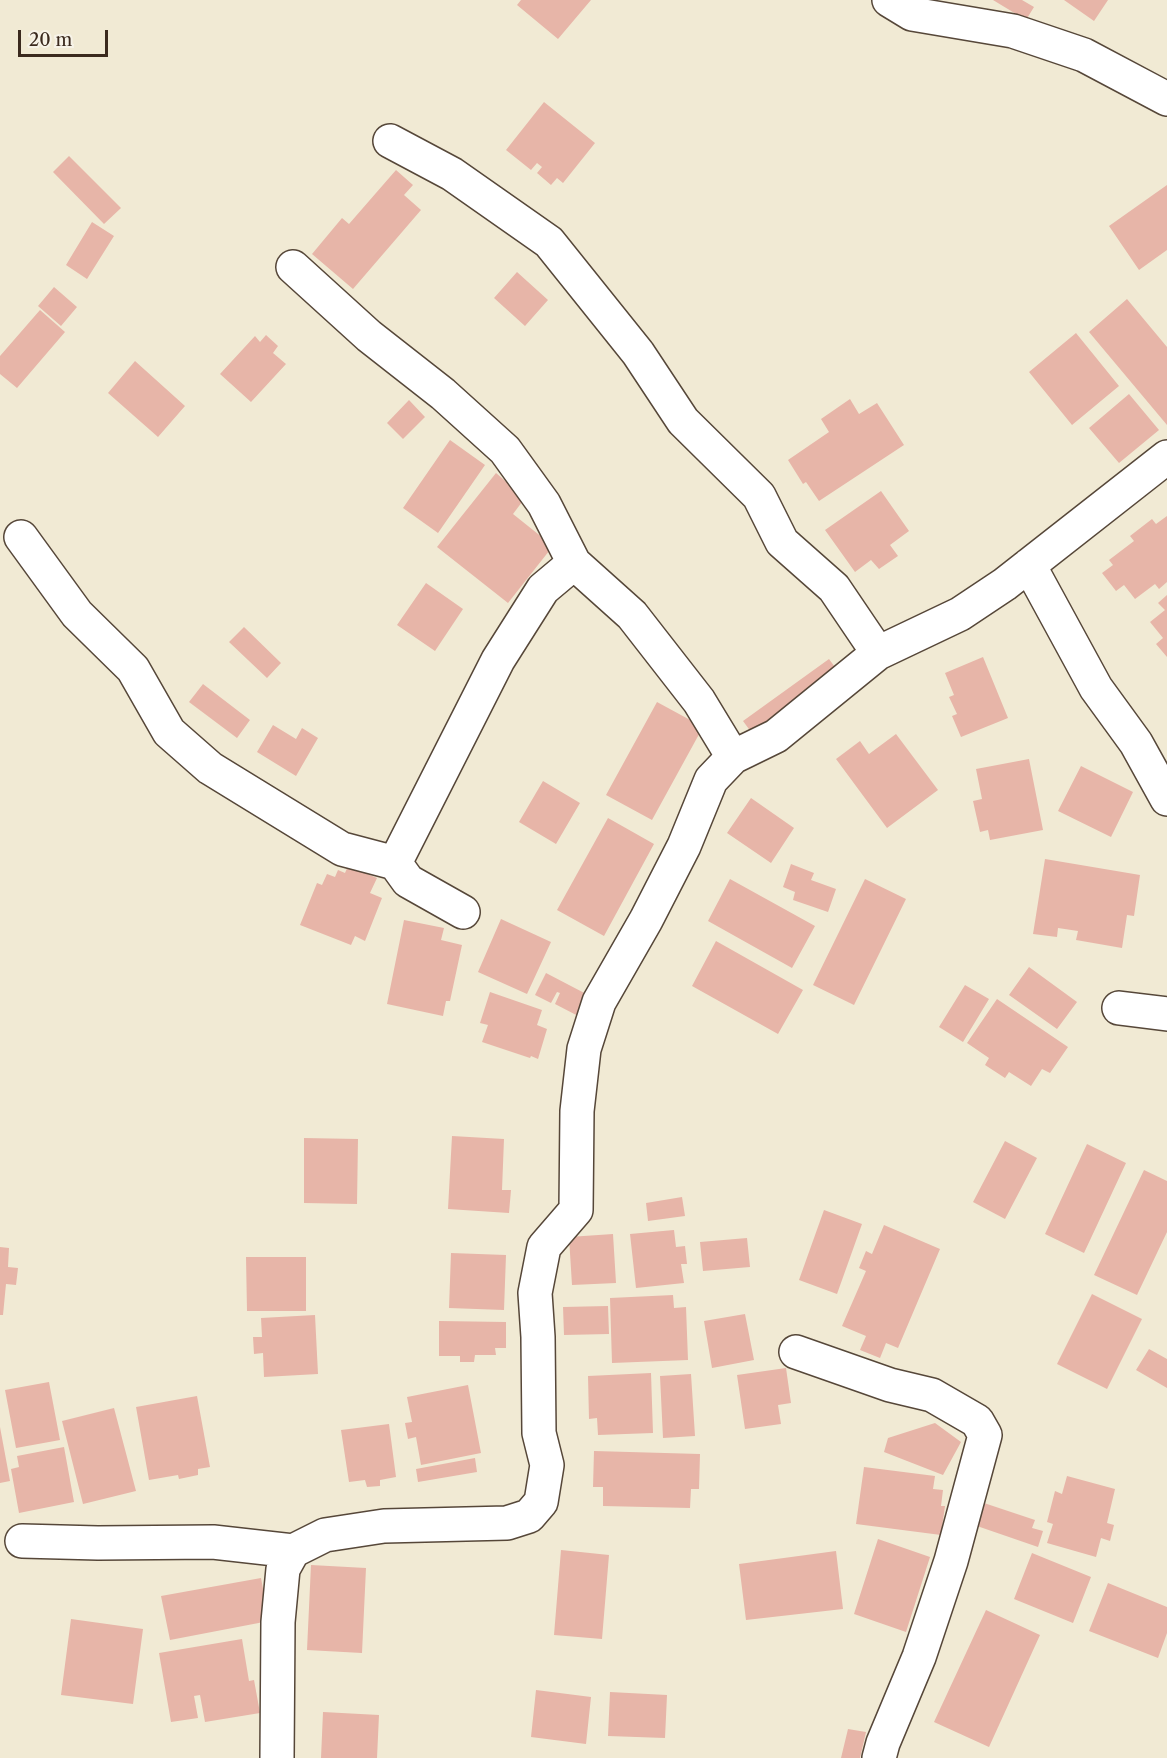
<!DOCTYPE html>
<html>
<head>
<meta charset="utf-8">
<style>
	body { margin:0 }
	#map { position:relative; width:1167px; height:1758px; overflow:hidden; background:#f1ead4; font-family:"Libre Caslon Text",serif }
	canvas { display:block }
	.scale { position:absolute; left:18px; top:30px; width:90px; height:27px; box-sizing:border-box; border:3px solid #3b2a1e; border-top:0; padding-left:8px; font-size:18px; line-height:21px; white-space:nowrap; color:#3b2a1e; -webkit-text-stroke:4px #f7f3e8; paint-order:stroke }
</style>
</head>
<body>
<div id="map">
<canvas width="1167" height="1758"></canvas>
<div class="scale">20 m</div>
</div>
<script>
const context = document.querySelector('canvas').getContext('2d');
context.lineJoin = 'round';
function fillPath(path, color) {
  context.fillStyle = color;
  context.fill(path, 'evenodd');
}
function trace(path, color, width, dash) {
  context.strokeStyle = color;
  context.lineWidth = width;
  context.lineCap = dash ? 'butt' : 'round';
  context.setLineDash(dash || []);
  context.stroke(path);
}
const building = new Path2D(`
	M521,0H591L558,39L517,5Z
	M993,0H1022L1034,7L1026,20Z
	M1064,0H1108L1094,21Z
	M544,102L595,143L563,183L557,178L551,185L537,173L542,167L537,163L531,170L506,150Z
	M69,156L121,208L104,224L53,172Z
	M396,170L413,185L404,195L421,210L353,289L312,254L342,218L349,224Z
	M1167,185V250L1139,270L1109,226Z
	M92,222L114,236L87,279L66,265Z
	M517,272L548,300L525,326L494,298Z
	M54,287L77,307L61,326L38,306Z
	M1127,299L1167,347V425L1089,332Z
	M40,310L65,332L17,388L0,374V356Z
	M1076,333L1119,386L1072,425L1029,372Z
	M266,335L278,346L273,353L286,364L251,402L220,374L255,336L260,342Z
	M135,361L185,406L158,437L108,393Z
	M1129,394L1159,430L1119,463L1089,428Z
	M850,399L859,414L877,403L904,445L819,501L806,482L803,484L788,460L829,432L821,419Z
	M409,400L425,417L403,439L387,423Z
	M450,440L485,465L438,533L403,508Z
	M496,473L525,498L513,514L553,546L508,603L437,547Z
	M881,491L909,531L890,545L898,556L879,569L871,560L855,572L825,530Z
	M1167,516V582L1159,589L1155,584L1135,599L1124,585L1116,591L1102,573L1113,565L1109,560L1134,541L1130,536L1152,519L1156,524Z
	M426,583L463,609L435,651L397,625Z
	M1167,595V657L1156,644L1163,638L1150,622L1165,610L1158,603Z
	M244,627L281,663L267,678L229,642Z
	M983,657L1008,718L961,737L952,716L957,714L949,697L954,695L945,673Z
	M829,659L840,674L754,736L743,721Z
	M203,684L250,720L237,738L189,702Z
	M657,702L703,727L652,820L606,795Z
	M273,725L296,739L302,728L318,738L296,776L257,752Z
	M896,734L938,790L887,828L836,759L860,741L869,754Z
	M1029,759L1043,830L990,840L988,830L980,832L973,801L982,799L976,769Z
	M1081,766L1133,792L1111,837L1058,811Z
	M543,781L580,803L556,844L519,822Z
	M751,798L794,828L771,863L727,833Z
	M608,818L654,844L604,936L557,910Z
	M1045,859L1140,875L1134,916L1127,915L1122,948L1076,940L1078,931L1058,928L1057,937L1033,934Z
	M791,864L814,873L811,880L836,889L828,912L793,900L795,892L783,887Z
	M348,866L377,878L370,893L382,898L365,941L355,936L351,945L300,925L317,883L322,885L327,874L335,877L338,870L345,873Z
	M730,879L815,926L792,968L708,921Z
	M865,879L906,899L854,1005L813,985Z
	M501,919L551,942L527,994L478,972Z
	M404,920L444,928L441,940L462,945L450,1001H446L443,1016L387,1004Z
	M716,941L803,990L778,1034L692,986Z
	M1029,967L1077,1002L1057,1029L1009,995Z
	M546,973L592,997L582,1018L555,1004L560,993L557,992L551,1003L535,995Z
	M965,985L989,999L963,1042L939,1027Z
	M490,992L542,1010L537,1025L547,1029L538,1059L531,1056L530,1058L482,1042L488,1025L480,1023Z
	M997,999L1068,1047L1050,1073L1042,1069L1031,1086L1009,1072L1005,1078L985,1065L989,1058L967,1043Z
	M452,1136L504,1139L502,1190H511L509,1213L448,1209Z
	M304,1138L358,1139L357,1204L304,1203Z
	M1005,1141L1037,1158L1005,1219L973,1202Z
	M1087,1144L1126,1163L1084,1253L1045,1234Z
	M1144,1170L1167,1181V1232L1137,1295L1094,1275Z
	M682,1197L685,1216L648,1221L646,1203Z
	M824,1210L862,1224L837,1294L799,1280Z
	M884,1225L940,1249L898,1348L886,1343L880,1358L860,1350L866,1336L842,1326L866,1271L859,1268L866,1251L872,1254Z
	M674,1230L676,1247L685,1246L687,1264H681L684,1283L636,1288L630,1234Z
	M613,1234L616,1283L572,1285L569,1237Z
	M747,1238L750,1267L703,1271L700,1242Z
	M0,1247L9,1248L8,1267L18,1268L16,1285L6,1284L3,1315H0Z
	M451,1253L506,1255L504,1310L449,1308Z
	M246,1257H306V1311H247Z
	M1092,1294L1142,1319L1107,1389L1057,1364Z
	M673,1295L674,1308L686,1307L688,1360L612,1363L610,1298Z
	M608,1306L609,1334L564,1335L563,1307Z
	M745,1314L754,1360L712,1368L704,1321Z
	M315,1315L318,1374L264,1377L263,1353L254,1354L253,1337H262L261,1318Z
	M439,1321L506,1322V1348H495L496,1355H475L474,1362H460V1356H439Z
	M1149,1349L1167,1359V1388L1136,1370Z
	M786,1368L791,1403L778,1405L781,1424L745,1429L737,1375Z
	M651,1373L653,1433L598,1435L597,1418L589,1419L588,1376Z
	M691,1374L695,1436L663,1438L660,1376Z
	M49,1382L60,1440L16,1448L5,1390Z
	M468,1385L481,1453L421,1465L416,1437L408,1439L405,1423L412,1422L407,1397Z
	M197,1396L210,1467L198,1469V1475L179,1479L178,1475L149,1480L136,1407Z
	M114,1408L136,1491L83,1504L62,1421Z
	M935,1423L961,1442L943,1475L884,1452L888,1438Z
	M389,1424L396,1477L380,1480V1486L367,1487L365,1480L349,1482L341,1430Z
	M0,1427L10,1481L0,1483Z
	M64,1447L74,1502L19,1513L11,1469L19,1467L17,1456Z
	M594,1451L700,1454L699,1489H691L690,1508L603,1506V1487H593Z
	M475,1458L477,1472L418,1482L416,1469Z
	M864,1467L935,1476L933,1489L943,1490L941,1506H945L941,1535L856,1524Z
	M1067,1476L1115,1489L1107,1523L1114,1525L1110,1541L1101,1538L1096,1557L1047,1543L1053,1524L1047,1522L1055,1491L1062,1494Z
	M984,1503L1035,1520L1032,1528L1043,1531L1038,1547L977,1526Z
	M878,1539L930,1557L906,1632L854,1614Z
	M561,1550L609,1555L602,1639L554,1635Z
	M836,1551L843,1609L746,1620L739,1564Z
	M1032,1553L1091,1577L1073,1623L1014,1599Z
	M311,1565L366,1568L362,1653L307,1650Z
	M261,1578L269,1621L170,1640L161,1596Z
	M1108,1583L1167,1607V1633L1158,1658L1089,1631Z
	M986,1610L1040,1635L989,1747L934,1722Z
	M71,1619L143,1629L133,1704L61,1695Z
	M242,1639L249,1681L254,1680L260,1713L205,1722L200,1695L194,1696L198,1718L171,1722L159,1653Z
	M536,1690L591,1697L586,1744L531,1737Z
	M610,1692L667,1695L665,1738L608,1736Z
	M323,1712L379,1715L377,1758H321Z
	M848,1729L866,1732L860,1758H841Z`);
const minor = new Path2D(`
	M889,0L912,14L1013,31L1084,55L1167,99
	M390,141L452,174L549,242L638,353L683,421L759,496L782,542L834,588L878,653
	M293,267L369,336L443,394L505,450L544,504L574,563
	M21,537L77,614L133,669L169,732L210,768L342,849L395,863L498,660L543,589L574,563L632,615L699,701L733,757
	M1029,565L1096,688L1136,743L1167,799
	M395,863L408,881L463,912
	M1119,1008L1167,1014
	M796,1352L890,1385L932,1395L977,1421L985,1435L951,1561L919,1657L883,1743L879,1758
	M22,1541L98,1543L213,1542L293,1551L325,1535L384,1526L507,1523L529,1516L541,1502L547,1465L539,1433L538,1337L535,1293L544,1247L576,1210L577,1111L584,1049L599,1002L646,920L684,846L711,780L733,757L776,736L878,653L960,614L1005,584L1167,457
	M277,1758L278,1622L283,1569L293,1551`);
fillPath(building, '#e7b5a8');
trace(minor, '#564739', 36);
trace(minor, '#fff', 33);
</script>
</body>
</html>
